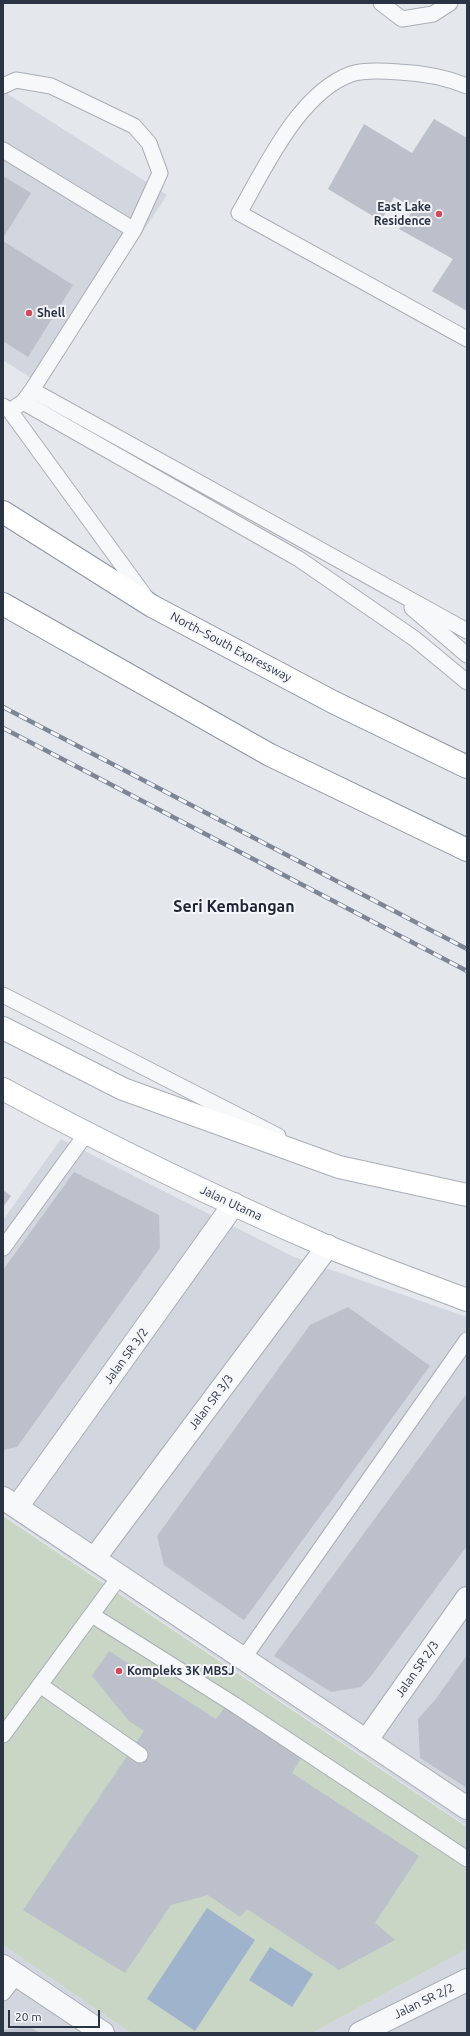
<!DOCTYPE html>
<html>
<head>
<meta charset="utf-8">
<style>
	body { margin:0 }
	#map { position:relative; width:470px; height:2036px; overflow:hidden; background:#e4e7ec; font-family:Ubuntu,sans-serif }
	canvas { display:block }
	.frame { position:absolute; inset:0; border:4px solid #2b3445; pointer-events:none }
	.scale { position:absolute; left:8px; top:2010px; width:92px; height:18px; box-sizing:border-box; border:2px solid #2b3445; border-top:0; padding-left:5px; font-size:12px; line-height:14px; white-space:nowrap; color:#2b3445; -webkit-text-stroke:3px #f4f6f9; paint-order:stroke }
</style>
</head>
<body>
<div id="map">
<canvas width="470" height="2036"></canvas>
<div class="frame"></div>
<div class="scale">20 m</div>
</div>
<script>
const context = document.querySelector('canvas').getContext('2d');
context.lineJoin = 'round';
function fillPath(path, color) {
  context.fillStyle = color;
  context.fill(path, 'evenodd');
}
function trace(path, color, width, dash) {
  context.strokeStyle = color;
  context.lineWidth = width;
  context.lineCap = dash ? 'butt' : 'round';
  context.setLineDash(dash || []);
  context.stroke(path);
}
function drawText(font, color, halo, rows, align = 'center') {
  context.font = font + ' Ubuntu,sans-serif';
  context.lineWidth = 4;
  context.setLineDash([]);
  context.textBaseline = 'middle';
  context.strokeStyle = halo;
  context.fillStyle = color;
  for (const [text, x, y, turn = 0] of rows) {
    context.save();
    context.translate(x, y);
    context.rotate((+turn || 0) * Math.PI / 180);
    context.textAlign = isNaN(turn) ? turn : align;
    if (halo) context.strokeText(text, 0, 0);
    context.fillText(text, 0, 0);
    context.restore();
  }
}
const built = new Path2D(`
	M3,91L167,195L42,385L3,360Z
	M61,1139L294,1257L467,1317V1826L3,1514V1220Z
	M3,1945L131,2033H3Z
	M467,1949V2033H312Z`);
const green = new Path2D(`
	M3,1516L467,1827V1949L312,2033H131L3,1945Z`);
const water = new Path2D(`
	M207,1908L255,1940L195,2031L147,1999Z
	M270,1947L313,1974L292,2007L249,1980Z`);
const building = new Path2D(`
	M434,119L467,138V311L432,291L453,259L399,229L415,208L394,197L381,221L328,189L364,124L412,153Z
	M3,176L31,193L3,238Z
	M3,241L73,285L28,357L3,341Z
	M74,1172L159,1215L160,1248L17,1447L3,1450V1270Z
	M3,1190L11,1196L3,1207Z
	M348,1307L430,1366L244,1620L164,1565L157,1536L310,1325Z
	M467,1393V1546L371,1676L361,1687L331,1692L274,1656Z
	M109,1651L216,1719L228,1703L304,1753L292,1773L419,1856L375,1923L395,1940L339,1970L247,1909L240,1917L208,1895L171,1905L125,1973L23,1910L144,1731L129,1721L92,1676Z
	M467,1655V1788L420,1758L418,1719L435,1700Z
	M30,2027L40,2033H3V2030Z`);
const lane = new Path2D(`
	M381,3L402,19L433,14L450,3
	M3,86L16,80L51,86L134,126L149,143L160,173L134,230
	M467,86C445,77 423,73 399,72C387,71 363,70 351,74C299,93 265,168 239,213L467,339
	M3,150L134,230L32,390L23,402L10,411
	M32,390L467,631
	M23,402L299,559L415,639L467,682
	M3,406L10,411L147,599
	M412,608L467,655
	M3,995L278,1136
	M3,1248L86,1134
	M92,1615L235,1705L467,1859
	M243,1659L467,1340
	M40,1685L140,1755
	M3,1735L120,1576
	M3,1993L17,1975`);
const street = new Path2D(`
	M3,1498L467,1808
	M17,1507L234,1204
	M94,1559L328,1246
	M366,1741L467,1598
	M3,1966L103,2033
	M360,2033L467,1980`);
const secondary = new Path2D(`
	M3,1028L123,1089L339,1167L467,1195
	M3,1089C108,1146 216,1198 326,1246C372,1265 420,1282 467,1300`);
const highway = new Path2D(`
	M3,512L152,606L333,702L467,767
	M3,604L270,755L467,850`);
const rail = new Path2D(`
	M3,707L467,949
	M3,728L467,971`);
const markers = [
	[439,214,4,"#d1495b"],
	[29,313,4,"#d1495b"],
	[119,1671,4,"#d1495b"]
];
const poiNames = [
	["East Lake",431,207,"right"],
	["Residence",431,221,"right"],
	["Shell",37,313],
	["Kompleks 3K MBSJ",127,1671]
];
const streetNames = [
	["North–South Expressway",231,647,28],
	["Jalan Utama",231,1203,25],
	["Jalan SR 3/2",126,1356,-54],
	["Jalan SR 3/3",211,1402,-53],
	["Jalan SR 2/3",417,1669,-55],
	["Jalan SR 2/2",424,2001,-26]
];
const districtNames = [
	["Seri Kembangan",234,907]
];
fillPath(built, '#d2d6de');
fillPath(green, '#c9d6c5');
fillPath(water, '#9fb4cc');
fillPath(building, '#bbc0ca');
trace(lane, '#a9aeb7', 17);
trace(street, '#a9aeb7', 24);
trace(secondary, '#a9aeb7', 24);
trace(highway, '#8b94a3', 24);
trace(lane, '#f7f8fa', 15);
trace(street, '#f7f8fa', 22);
trace(secondary, '#fff', 22);
trace(highway, '#fff', 22);
trace(rail, '#7d8696', 4.5);
trace(rail, '#f4f6f9', 3, [9]);
for (const [x, y, r, color] of markers) {
  const dot = new Path2D();
  dot.arc(x, y, r, 0, 2 * Math.PI);
  context.fillStyle = color;
  context.fill(dot);
  trace(dot, '#f4f6f9', 1.5);
}
drawText('bold 12px', '#2b3445', '#f4f6f9', poiNames, 'left');
drawText('12px', '#2b3445', '#f4f6f9', streetNames);
drawText('bold 16px', '#1d2536', '#f4f6f9', districtNames);
</script>
</body>
</html>
